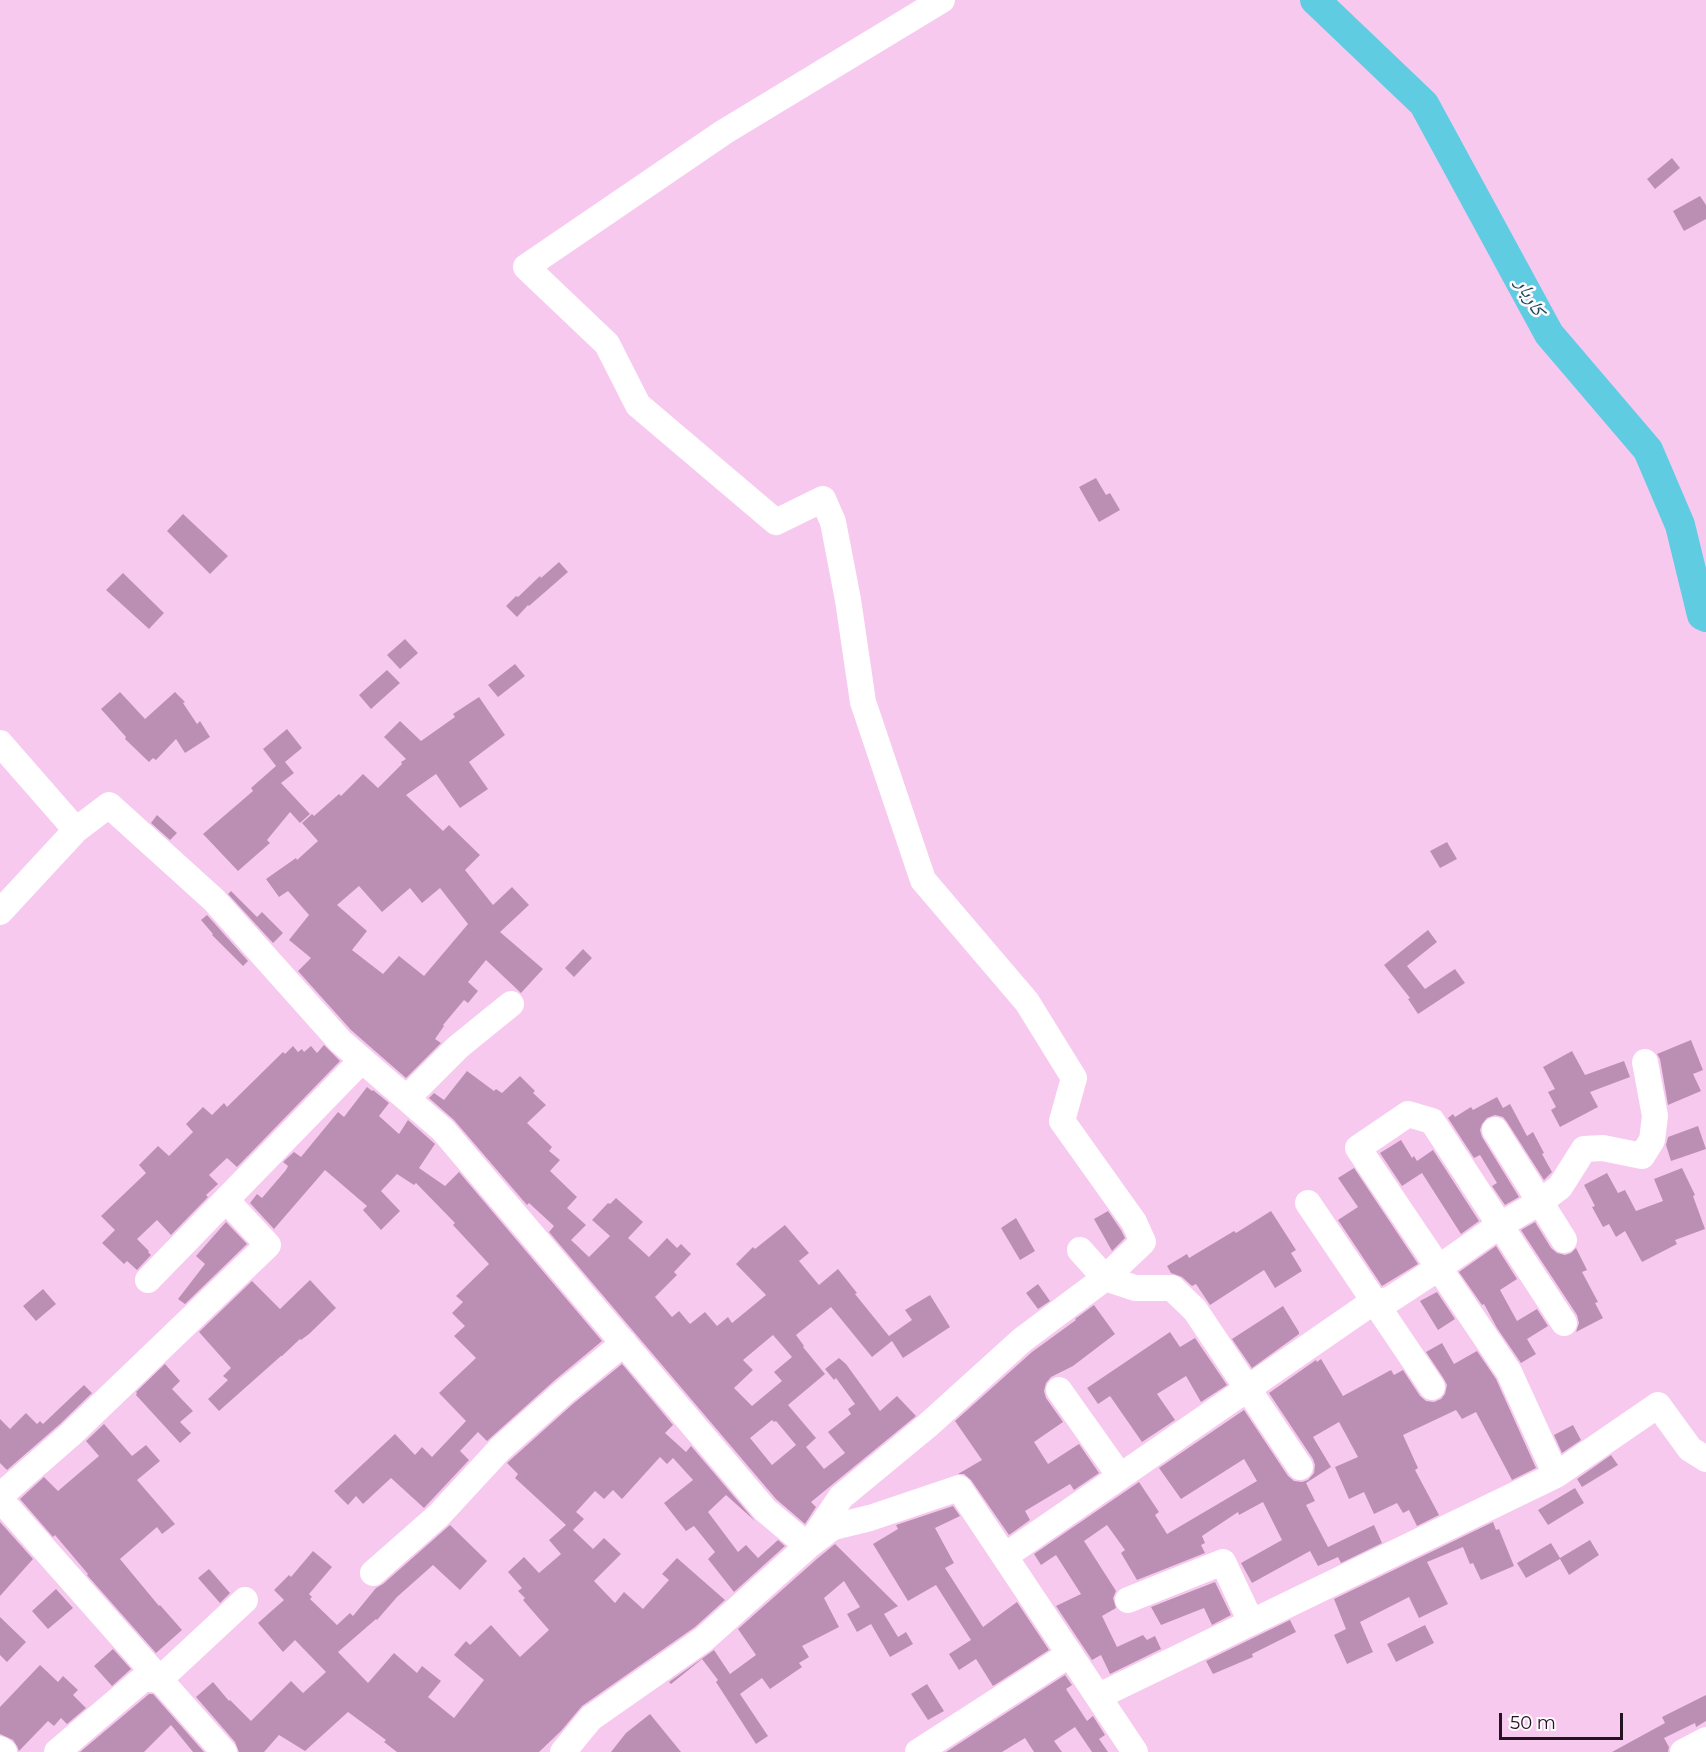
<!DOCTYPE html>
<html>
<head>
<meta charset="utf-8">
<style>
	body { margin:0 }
	#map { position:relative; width:1706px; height:1752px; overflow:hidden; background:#f8c9ef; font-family:Montserrat,sans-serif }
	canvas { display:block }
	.scale { position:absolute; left:1499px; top:1713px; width:124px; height:27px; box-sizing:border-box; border:3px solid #241321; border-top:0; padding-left:8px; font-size:18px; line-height:21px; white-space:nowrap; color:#241321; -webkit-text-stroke:4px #fef9fd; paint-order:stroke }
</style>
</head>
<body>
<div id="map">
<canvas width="1706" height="1752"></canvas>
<div class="scale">50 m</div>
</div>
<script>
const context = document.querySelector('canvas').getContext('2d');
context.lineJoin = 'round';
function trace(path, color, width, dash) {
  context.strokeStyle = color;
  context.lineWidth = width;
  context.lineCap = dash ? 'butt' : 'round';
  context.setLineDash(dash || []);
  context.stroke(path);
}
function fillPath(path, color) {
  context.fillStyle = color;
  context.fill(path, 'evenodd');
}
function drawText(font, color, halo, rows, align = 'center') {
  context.font = font + ' Montserrat,"Noto Naskh Arabic",sans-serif';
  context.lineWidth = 5;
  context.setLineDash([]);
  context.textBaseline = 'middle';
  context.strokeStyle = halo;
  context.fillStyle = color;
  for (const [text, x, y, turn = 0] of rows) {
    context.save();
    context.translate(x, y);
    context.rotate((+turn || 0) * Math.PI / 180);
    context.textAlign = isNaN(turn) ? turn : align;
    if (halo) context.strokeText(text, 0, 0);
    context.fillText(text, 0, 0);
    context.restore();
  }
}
const river = new Path2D(`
	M1315,0L1424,104L1549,334L1648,450L1680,525L1702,615L1706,617`);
const building = new Path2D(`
	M1672,158L1680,168L1655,189L1647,179Z
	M1700,196L1706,205V219L1684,231L1673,211Z
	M1096,478L1106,495L1110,493L1120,510L1099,522L1079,487Z
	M183,514L228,556L210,574L167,531Z
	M559,562L568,572L529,606L528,605L517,617L506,606L516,596L518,597L540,576L541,578Z
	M123,573L164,613L149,629L106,590Z
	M405,639L418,653L400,669L387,655Z
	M515,664L525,676L498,697L488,685Z
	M387,670L400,683L371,709L359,695Z
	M120,692L145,719L175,692L185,702L183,703L197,724L200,721L210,737L185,753L176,739L156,760L153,758L149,762L125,739L126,737L101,709Z
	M479,697L505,735L469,762L488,789L460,808L436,774L406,795L443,831L449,825L480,855L465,870L493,905L512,887L529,905L500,932L543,969L521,993L486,960L468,982L478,991L468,1003L464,1000L443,1025L444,1026L435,1039L441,1043L406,1078L351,1030L298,971L311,958L289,940L309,915L288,891L279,897L266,879L296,858L297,860L318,841L302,823L312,814L314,816L339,794L341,796L363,774L378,788L402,764L401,762L406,759L384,737L400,721L421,741L455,717L453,714ZM359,886L382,912L410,888L422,903L440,888L468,924L424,976L399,956L383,974L352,950L367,931L337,905Z
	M287,729L302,748L285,762L294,773L281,783L310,814L300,823L290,812L267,840L270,843L238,871L203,834L253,791L251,788L276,766L263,749Z
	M157,815L177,833L170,840L151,823Z
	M1447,842L1457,859L1440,868L1430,851Z
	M231,891L257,917L262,912L283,933L273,943L228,894Z
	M207,915L248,961L243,966L212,935L213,934L201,920Z
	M1428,930L1437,942L1407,966L1425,989L1455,969L1465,983L1418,1014L1408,999L1410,998L1384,965Z
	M583,949L592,958L574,977L565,968Z
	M1691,1040L1703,1070L1693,1074L1701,1091L1668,1105L1660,1059L1657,1054Z
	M324,1045L340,1061L237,1167L227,1158L209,1175L218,1184L206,1195L208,1197L171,1235L157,1220L137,1239L149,1251L148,1252L151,1255L137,1270L127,1261L124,1264L102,1243L115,1230L101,1216L146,1173L139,1165L158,1146L169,1156L193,1132L186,1124L203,1107L212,1115L224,1103L227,1107L283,1052L285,1054L293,1046L298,1052L302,1049L304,1052L311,1046L317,1053Z
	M1572,1051L1585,1075L1624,1061L1630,1077L1590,1092L1598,1107L1560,1127L1551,1110L1556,1107L1548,1092L1555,1089L1543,1067Z
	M467,1071L494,1091L496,1089L502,1093L520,1076L535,1091L533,1093L546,1105L527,1123L552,1147L549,1151L560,1160L550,1171L577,1197L567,1208L586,1225L571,1240L589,1257L610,1236L592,1220L608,1203L610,1204L616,1198L643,1222L628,1238L649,1257L667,1238L677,1248L681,1244L691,1254L674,1272L677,1275L655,1297L672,1317L679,1311L690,1324L705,1312L717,1326L728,1317L732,1323L766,1295L736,1264L753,1247L755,1249L785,1225L809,1253L799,1261L819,1285L838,1269L857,1293L855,1294L889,1336L912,1320L905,1310L930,1295L950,1327L903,1358L892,1341L872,1357L831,1307L796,1335L804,1346L803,1347L825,1374L788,1405L816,1438L806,1447L824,1469L845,1453L828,1432L851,1414L848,1409L855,1404L836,1378L834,1380L825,1369L839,1358L846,1364L880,1411L897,1396L916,1416L811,1502L816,1507L805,1524L776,1499L549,1232L554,1226L529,1203L527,1205L454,1120L429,1098L434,1093L444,1100ZM773,1335L792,1357L774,1372L782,1381L752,1406L734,1388L753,1370L743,1360ZM772,1420L774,1422L776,1421L796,1445L772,1465L750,1438Z
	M367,1087L372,1091L373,1090L389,1103L379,1116L399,1134L408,1120L435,1144L419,1168L445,1186L459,1172L602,1341L555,1380L487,1441L478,1432L460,1451L469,1460L424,1508L391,1478L363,1504L356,1496L348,1505L334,1491L395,1434L415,1455L422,1447L432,1457L466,1421L439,1393L476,1358L454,1336L465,1326L452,1313L463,1302L456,1296L489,1264L453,1225L455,1223L416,1183L414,1185L397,1174L381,1191L400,1211L381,1230L363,1210L367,1206L325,1170L274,1229L250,1203L257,1194L262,1198L286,1170L288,1166L283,1162L294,1152L301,1157L338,1112L344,1117Z
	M1497,1097L1503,1108L1510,1104L1527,1136L1533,1132L1544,1153L1542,1154L1552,1172L1544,1180L1507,1122L1503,1117L1495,1115L1487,1118L1482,1124L1480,1130L1482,1137L1519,1197L1505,1205L1492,1186L1497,1183L1480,1155L1474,1158L1448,1118L1453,1114L1455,1117L1471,1107L1473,1110Z
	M1698,1126L1706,1149L1671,1161L1666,1145L1668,1137Z
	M1401,1140L1412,1158L1414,1156L1417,1161L1433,1150L1479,1221L1461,1234L1422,1173L1402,1186L1380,1153Z
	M1354,1168L1418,1264L1382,1286L1338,1220L1358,1207L1338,1178Z
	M1682,1168L1695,1195L1693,1196L1705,1229L1675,1240L1677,1244L1642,1262L1625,1231L1616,1237L1609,1224L1603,1227L1592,1207L1595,1206L1584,1185L1607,1173L1618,1193L1625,1190L1636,1211L1663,1201L1654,1179Z
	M1108,1211L1121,1230L1125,1238L1112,1251L1094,1219Z
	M1271,1211L1296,1250L1291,1253L1302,1271L1275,1288L1264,1270L1210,1305L1196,1284L1192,1286L1182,1277L1171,1273L1167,1266L1187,1254L1189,1258L1234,1231L1236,1233Z
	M1016,1218L1035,1251L1020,1260L1001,1228Z
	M226,1222L247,1244L185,1304L178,1299L205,1264L196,1256Z
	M1535,1222L1551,1248L1557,1253L1565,1255L1571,1253L1576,1248L1587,1270L1582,1272L1598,1302L1595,1303L1603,1318L1576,1332L1579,1323L1577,1315L1521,1230Z
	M1496,1246L1517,1279L1500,1290L1517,1321L1537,1309L1548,1326L1527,1339L1536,1354L1521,1363L1497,1328L1484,1304L1482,1305L1459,1272Z
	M310,1280L336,1308L309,1334L301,1340L300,1339L282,1356H281L219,1411L208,1399L228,1380L223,1376L231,1368L199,1332L252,1281L280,1309Z
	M1038,1284L1050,1301L1038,1309L1026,1293Z
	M43,1289L56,1304L36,1321L23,1306Z
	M1437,1292L1455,1319L1438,1330L1420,1301Z
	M1094,1305L1115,1334L1073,1366L1051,1377L1046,1383L1044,1391L1046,1398L1063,1422L1034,1442L1048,1464L1079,1444L1099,1473L1074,1490L1070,1484L1025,1511L1030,1520L1009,1535L971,1480L964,1474H958L982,1460L955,1421L1032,1352L1076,1320L1075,1319Z
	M1283,1306L1299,1332V1334L1252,1368L1232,1339Z
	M1170,1332L1180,1347L1195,1338L1227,1385L1201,1402L1186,1376L1157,1394L1175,1420L1142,1442L1110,1396L1098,1404L1087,1388Z
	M1442,1343L1454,1364L1477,1351L1496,1379L1536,1468L1512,1480L1476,1412L1462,1419L1456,1410L1403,1435L1418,1468L1415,1470L1439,1515L1417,1526L1409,1510L1403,1513L1397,1503L1374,1514L1364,1492L1349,1499L1335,1467L1358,1457L1339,1422L1313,1437L1331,1467L1306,1483L1315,1501L1306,1505L1328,1547L1374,1525L1382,1543L1341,1563L1338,1557L1318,1566L1310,1551L1252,1583L1241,1563L1282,1540L1263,1502L1239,1515L1238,1512L1202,1536L1205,1543L1201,1545L1205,1553L1137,1580L1121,1553L1125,1550L1107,1525L1084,1541L1116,1591L1113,1598L1116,1608L1102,1616L1117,1647L1143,1635L1147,1640L1155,1636L1161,1649L1110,1674L1101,1655L1092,1660L1056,1606L1081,1594L1056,1555L1041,1565L1034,1554L1139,1482L1159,1512L1155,1515L1167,1534L1257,1481L1244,1459L1181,1499L1159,1468L1244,1410L1288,1476L1294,1481L1302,1482L1308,1480L1314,1473L1315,1465L1313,1459L1269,1393L1316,1360L1317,1362L1321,1359L1343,1396L1391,1370L1394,1375L1403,1370L1420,1396L1426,1401L1434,1402L1441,1399L1445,1394L1447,1385L1444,1379L1426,1352Z
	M165,1364L180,1381L172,1389L193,1411L180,1422L191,1433L180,1443L136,1395L137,1393L136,1392Z
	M622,1364L673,1425L665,1433L686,1452L691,1446L755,1521L726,1495L708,1512L738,1552L746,1545L758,1558L778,1540L785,1546L734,1592L708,1559L715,1552L694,1526L686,1531L664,1503L693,1480L673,1458L667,1464L660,1457L622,1499L613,1490L604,1499L595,1491L576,1512L584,1519L573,1530L593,1549L604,1538L621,1554L594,1581L615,1603L624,1592L643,1609L669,1580L662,1574L677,1558L725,1600L695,1627L582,1706L561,1731L539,1752H397L384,1742L386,1740L348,1712L305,1751L279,1735L264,1752H239L235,1742L196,1697L213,1682L229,1701L230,1700L251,1721L291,1681L303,1693L326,1672L295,1640L283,1652L258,1623L284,1600L274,1590L289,1575L291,1577L313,1551L332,1567L309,1594L312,1597L310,1599L337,1625L350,1613L353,1616L376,1588L383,1584L450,1525L487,1561L460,1590L433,1565L397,1597L377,1620L376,1619L338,1652L368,1683L394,1653L417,1673L422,1666L441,1681L428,1697L454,1718L484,1680L454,1655L466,1641L470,1645L491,1625L520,1657L549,1630L523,1600L525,1598L518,1591L522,1588L508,1572L524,1557L539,1573L561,1554L549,1540L566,1525L515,1478L518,1474L507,1463L574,1403Z
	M84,1385L92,1393L60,1424L7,1470L0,1463V1419L10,1429L26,1413L37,1424L40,1421L43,1424Z
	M104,1424L132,1456L146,1445L160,1461L137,1480L175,1524L162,1534L157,1527L120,1559L159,1606L160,1605L182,1630L156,1653L87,1575L88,1574L55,1535L53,1537L20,1499L44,1477L58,1491L99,1456L86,1441Z
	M1573,1425L1581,1440L1562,1453L1554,1435Z
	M1611,1455L1618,1465L1582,1487L1577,1479Z
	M1575,1488L1584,1503L1548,1525L1538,1510Z
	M953,1506L960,1516L935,1528L954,1563L945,1568L983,1627L1017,1602L1049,1650L993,1686L976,1659L959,1670L949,1654L971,1640L936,1585L908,1601L873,1544L898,1529L896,1525Z
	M0,1522L33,1559L0,1596Z
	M1493,1522L1496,1530L1499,1529L1514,1566L1481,1580L1473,1563L1470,1564L1463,1547L1427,1562L1448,1604L1419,1618L1409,1597L1360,1622L1373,1652L1347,1664L1334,1635L1346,1629L1334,1599Z
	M1590,1540L1599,1555L1569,1575L1560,1559L1526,1578L1517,1563L1551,1543L1560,1558Z
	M835,1544L898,1606L884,1614L898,1637L906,1632L913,1644L890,1657L871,1624L857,1632L847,1614L860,1607L844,1581L824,1598L839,1627L802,1646L809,1657L799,1663L802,1667L770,1689L762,1678L740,1694L768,1736L756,1744L716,1682L718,1680L702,1659L671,1684L669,1682L714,1650L730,1674L756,1655L738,1629L818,1558Z
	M209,1569L230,1593L220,1603L198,1578Z
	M1215,1582L1231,1615L1212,1625L1204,1608L1161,1625L1151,1607Z
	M56,1589L73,1608L48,1629L32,1611Z
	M0,1617L26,1642L7,1662L0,1655Z
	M1290,1620L1296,1632L1252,1654L1253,1657L1213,1674L1206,1661Z
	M1425,1625L1434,1643L1396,1662L1387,1644Z
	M113,1649L131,1669L112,1686L94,1666Z
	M40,1665L58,1682L63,1676L78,1690L73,1695L86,1708L67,1724L61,1718L54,1726L48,1721L19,1751L17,1746L13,1740L0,1734V1707Z
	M1065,1675L1072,1685L1066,1689L1087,1721L1093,1716L1105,1735L1099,1739L1108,1752H1092L1075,1727L1054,1741L1062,1752H1034L1025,1738L1002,1752H946Z
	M927,1684L944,1711L928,1720L911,1694Z
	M149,1694H153L204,1752H193L171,1725L144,1752H80Z
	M1706,1695V1721L1696,1727L1695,1723L1664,1738L1669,1747L1668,1752H1612L1665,1723L1662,1717Z
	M650,1714L681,1752H611L626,1733Z`);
const minor = new Path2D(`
	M0,743L76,830
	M0,912L76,830L109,805L214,900L340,1041L443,1130L765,1510L808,1546L833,1527L870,1518L959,1488L1135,1752
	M407,1098L458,1047L511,1004
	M1495,1130L1564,1240
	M1308,1203L1432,1387
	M1080,1250L1105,1278L1135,1288H1172L1195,1310L1300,1467
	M148,1280L362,1060
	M1059,1390L1120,1476
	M1556,1475L1509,1372L1358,1148L1408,1114L1432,1121L1564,1323
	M0,1496L70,1435L268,1245L226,1200
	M0,1499L224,1752
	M1005,1556L1367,1306L1391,1299L1440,1267L1500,1225L1540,1202L1560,1187L1584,1149L1603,1148L1642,1156L1652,1140L1655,1116L1645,1062
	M373,1573L439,1515L500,1449L564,1392L624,1343
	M1128,1600L1223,1562L1251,1622
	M1099,1696L1556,1475L1658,1405L1690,1449L1706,1459
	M0,1749L4,1752
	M57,1752L144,1678L159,1680L245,1600
	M563,1752L591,1718L704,1639L808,1546L841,1497L927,1426L1022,1340L1105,1278L1143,1242L1134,1222L1062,1121L1074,1078L1027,1002L923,880L863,702L848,600L833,522L823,499L776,522L638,405L607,344L526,267L724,132L942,0
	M918,1752L1070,1654
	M1683,1752L1706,1740`);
const waterNames = [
	["کاربار",1530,297,61]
];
trace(river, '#5fcce2', 30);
fillPath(building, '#bb8fb3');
trace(minor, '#fff', 26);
drawText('italic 20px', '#194953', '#fef9fd', waterNames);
</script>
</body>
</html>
